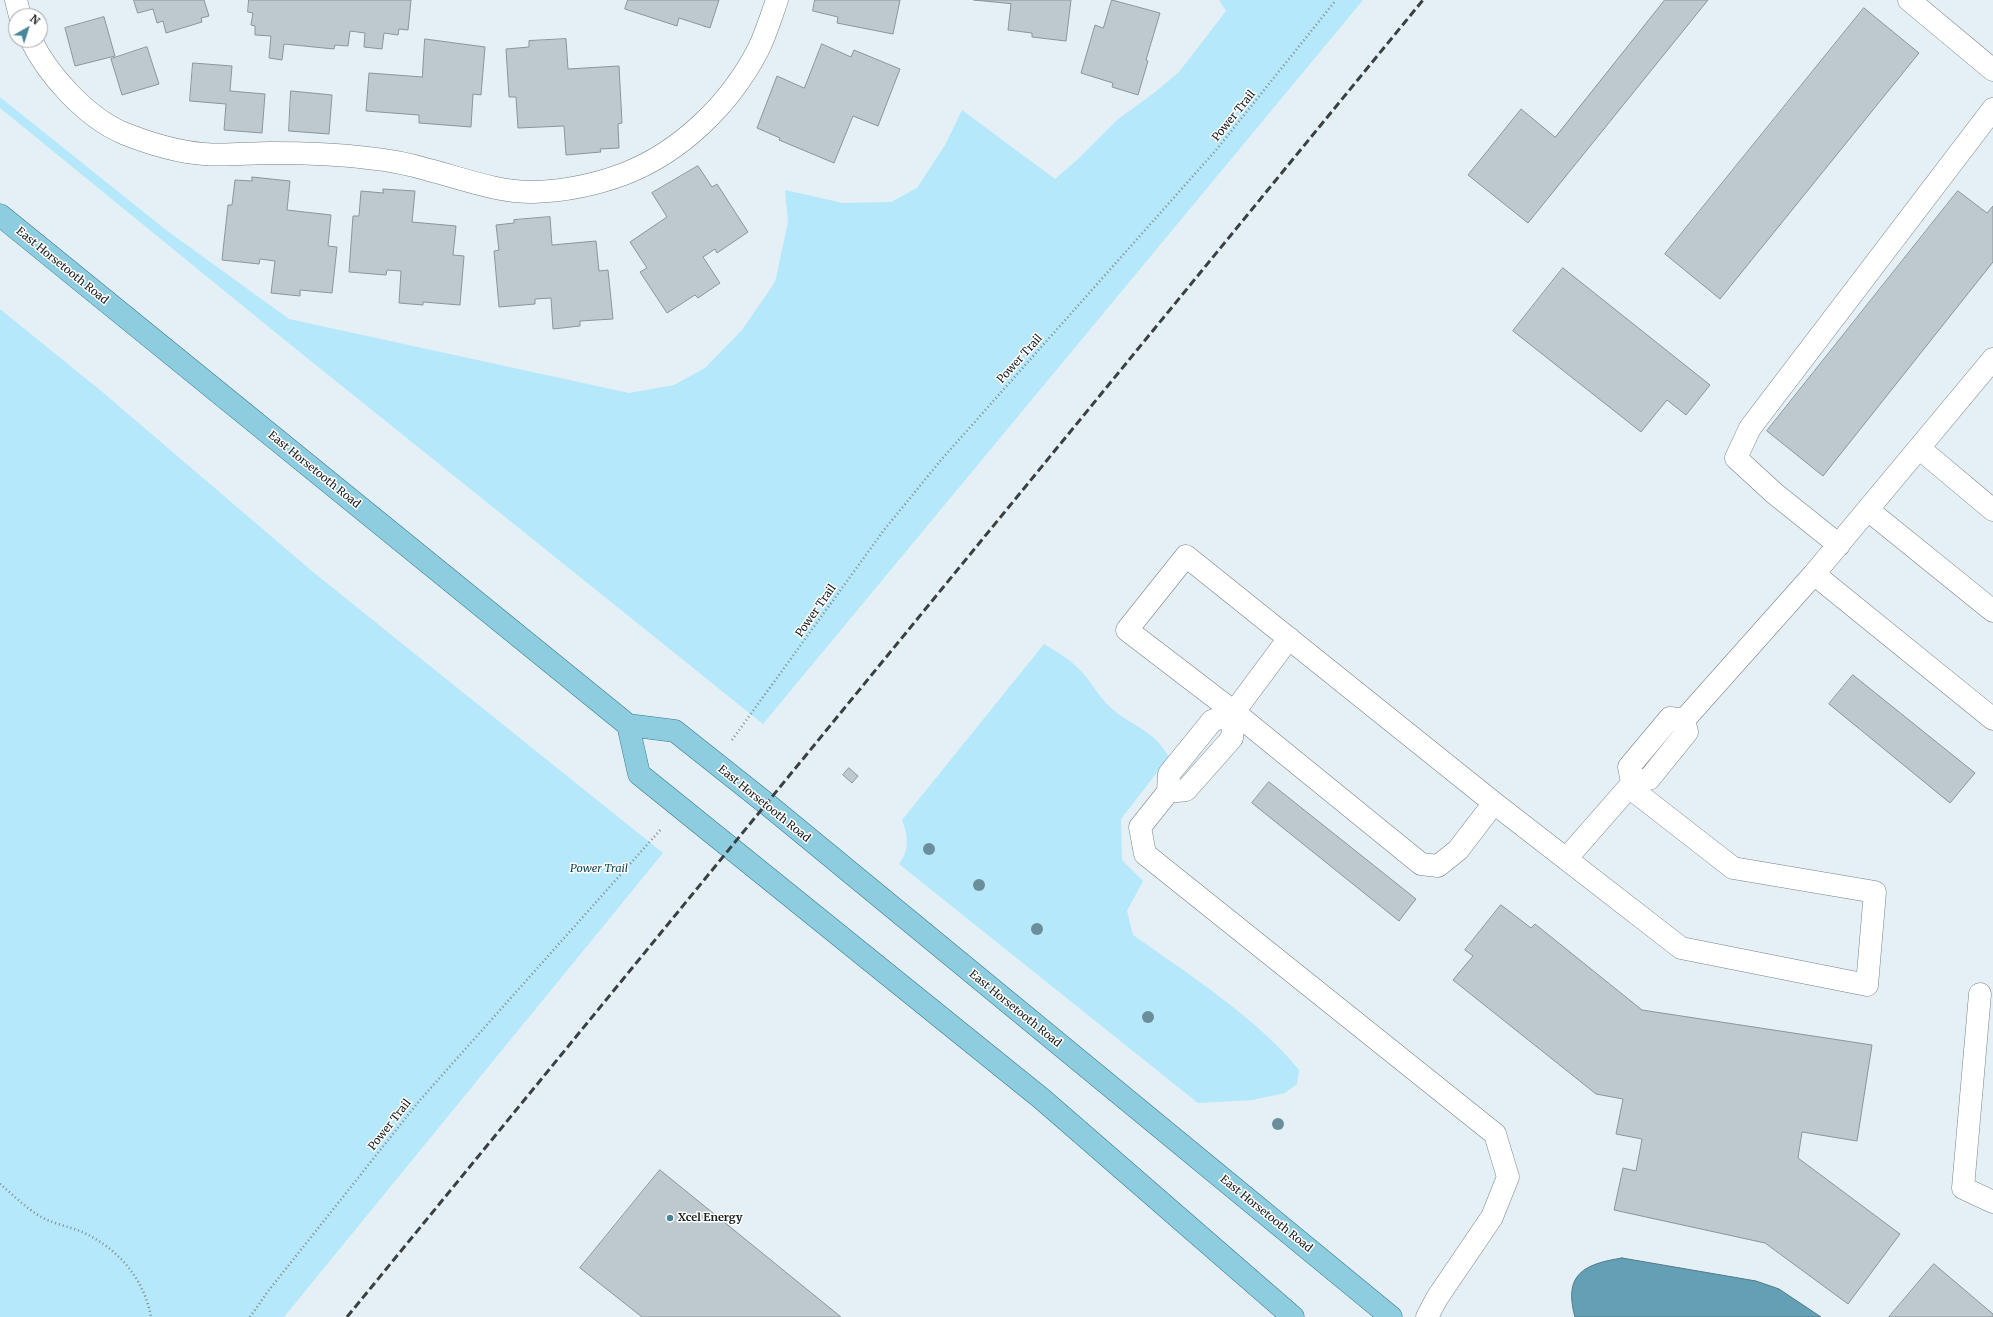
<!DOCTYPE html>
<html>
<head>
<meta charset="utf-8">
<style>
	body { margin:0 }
	#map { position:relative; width:1993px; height:1317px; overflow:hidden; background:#e4f0f5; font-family:Merriweather,serif }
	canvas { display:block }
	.north { position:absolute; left:8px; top:8px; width:40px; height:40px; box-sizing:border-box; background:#fff; border:1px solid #a3a5a5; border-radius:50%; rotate:39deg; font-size:11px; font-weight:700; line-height:16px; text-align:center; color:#191e1f }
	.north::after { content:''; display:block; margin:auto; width:14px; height:18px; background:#46859a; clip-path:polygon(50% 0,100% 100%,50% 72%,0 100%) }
</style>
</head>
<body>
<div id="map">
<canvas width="1993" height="1317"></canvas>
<div class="north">N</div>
</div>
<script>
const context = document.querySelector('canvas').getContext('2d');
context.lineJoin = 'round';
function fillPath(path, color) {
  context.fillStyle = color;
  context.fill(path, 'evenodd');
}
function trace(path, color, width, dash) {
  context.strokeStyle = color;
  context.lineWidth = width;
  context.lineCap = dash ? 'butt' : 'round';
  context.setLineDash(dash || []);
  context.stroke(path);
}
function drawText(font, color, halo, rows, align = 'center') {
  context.font = font + ' Merriweather,serif';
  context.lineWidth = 3;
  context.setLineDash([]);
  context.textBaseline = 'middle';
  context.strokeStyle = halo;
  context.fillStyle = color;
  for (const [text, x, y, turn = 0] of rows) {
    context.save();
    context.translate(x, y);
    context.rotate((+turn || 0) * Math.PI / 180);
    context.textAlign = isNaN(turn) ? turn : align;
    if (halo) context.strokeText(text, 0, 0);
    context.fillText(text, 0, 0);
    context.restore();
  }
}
const green = new Path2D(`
	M1219,0H1363L763,724L281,337L0,108V97L166,230L289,319L629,393L674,385L705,368L742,330L775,282L788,222L785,190L843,203L891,202L917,188L945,145L962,110L1055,179L1077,160L1117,120L1154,93L1179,72L1226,11Z
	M0,309L100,390L313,572L663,853L284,1317H0Z
	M1044,644C1055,651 1068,658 1077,667C1090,679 1098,696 1111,708C1133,727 1153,729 1169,757L1121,819L1122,860L1143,881L1127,911L1133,935C1188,974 1257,1018 1299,1070L1297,1084L1285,1093L1252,1100L1198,1103L899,864C910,850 908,835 902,820Z`);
const water = new Path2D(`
	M1622,1258L1756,1281L1779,1289L1821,1317H1575C1563,1274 1584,1264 1622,1258Z`);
const building = new Path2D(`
	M134,0H204L209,16L201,18L202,22L166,33L163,21L157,23L153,9L138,13Z
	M249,0H411L408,30L399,29L398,35L384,33L382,49L364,47L365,33L350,31L348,46L335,45L334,49L284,44L282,60L269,58L271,36L255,35V26L251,25L253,13L248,12Z
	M628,0H719L710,28L679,18L677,26L625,9Z
	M815,0H900L893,34L837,23L838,17L813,11Z
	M974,0H1071L1066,41L1032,37V33L1008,30L1011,4Z
	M1112,0L1160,13L1146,60L1148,61L1138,95L1112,87L1113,83L1081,73L1095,25L1103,28Z
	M1665,0H1708L1528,223L1468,175L1521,109L1555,137Z
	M1864,8L1919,53L1720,299L1665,254Z
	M104,17L115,56L75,66L65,28Z
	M425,39L485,47L481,95L473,94L471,127L419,123V115L366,111L369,73L422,77Z
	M566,39L568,69L619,66L622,123L618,124L619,148L600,149L601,152L566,155L564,126L518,128L516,97H509L506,49L529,47V41Z
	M822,44L851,57L854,50L900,69L878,126L853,116L834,163L779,140L780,138L757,128L777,76L804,88Z
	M147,47L159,84L122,95L111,59Z
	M193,63L232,66L230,91L265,94L262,133L224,130L226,104L190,101Z
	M291,91L332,95L329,134L289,131Z
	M698,166L712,187L717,184L748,232L717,253L715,249L703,257L720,283L698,298L695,295L667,313L640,272L647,268L630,242L667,217L652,193Z
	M252,177L290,181L287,210L331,215L328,246L337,247L332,293L300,290V296L271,293L275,261L260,259L259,264L222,260L228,205H232L235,180L252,181Z
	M383,189L415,191L412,222L456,226L453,255L464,256L460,305L423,302V305L399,303L401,271L387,270L386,275L349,272L353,216H359L361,191L383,193Z
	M1958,191L1987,213L1993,206V262L1823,476L1767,431Z
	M550,217L552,245L596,241L599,271L608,270L613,319L580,321V326L553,329L551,298L535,299V304L499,307L494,251L499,250L496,225L514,223V220Z
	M1563,268L1710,385L1686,415L1667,400L1641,432L1513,331Z
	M1853,675L1975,773L1950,803L1829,704Z
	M849,768L858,776L852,783L843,775Z
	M1269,782L1416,899L1399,921L1252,803Z
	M1501,905L1531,928L1535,924L1642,1010L1872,1045L1857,1141L1802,1132L1798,1158L1900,1234L1848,1304L1765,1243L1614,1210L1623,1168L1636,1171L1642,1139L1616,1134L1623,1099L1596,1094L1453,980L1473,956L1465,950Z
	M660,1170L841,1317H642L580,1268Z
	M1934,1264L1993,1314V1317H1889Z`);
const path = new Path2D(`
	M732,740L884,530L941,460L1217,149L1336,0
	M0,1184C12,1194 24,1206 38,1215C50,1223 67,1226 80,1231C117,1247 144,1278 151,1317
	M250,1317L269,1290L420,1100L662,828`);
const minor = new Path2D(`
	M16,0L20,16
	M1909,0L1993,70
	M31,40C48,75 86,117 123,133C148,143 177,152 204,154C226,156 249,153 271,153C303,153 336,154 368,158C389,160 409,164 429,170C464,179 497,192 533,192C564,191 595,185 624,174C681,152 730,104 758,50C766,34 771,17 777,0
	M1919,448L1993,510
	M1868,510L1993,611
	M1839,545L1774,493L1736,458L1750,428L1993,109
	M1814,574L1993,719
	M1289,638L1234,712L1212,721L1169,774L1168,792L1140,827L1145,854L1495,1134L1508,1177L1492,1217L1437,1298L1427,1317
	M1684,720L1814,574L1993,359
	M1632,782L1649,779L1687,732L1684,720
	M1168,792L1186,790L1232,738L1234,712
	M1494,803L1458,850L1438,866L1421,864L1234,712L1127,630L1186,556L1494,803L1681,948L1867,985L1875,892L1733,868L1629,787
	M1566,859L1629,787L1632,782L1629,767L1670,718L1684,720
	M1980,994L1963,1188L1993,1202`);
const major = new Path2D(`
	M0,215L628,725L675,731L767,804L1391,1317
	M628,725L639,774L1042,1099L1293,1317`);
const rail = new Path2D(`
	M347,1317L1423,0`);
const trees = [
	[929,849],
	[979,885],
	[1037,929],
	[1148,1017],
	[1278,1124]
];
const markers = [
	[670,1218,4,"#46859a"]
];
const streetNames = [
	["Power Trail",1234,116,-51],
	["East Horsetooth Road",62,266,39],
	["Power Trail",1020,359,-48],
	["East Horsetooth Road",314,470,39],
	["Power Trail",816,611,-55],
	["East Horsetooth Road",764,804,39],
	["East Horsetooth Road",1015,1009,39],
	["Power Trail",390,1125,-52],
	["East Horsetooth Road",1266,1214,39]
];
const parkNames = [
	["Power Trail",599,869]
];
const poiNames = [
	["Xcel Energy",678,1218]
];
fillPath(green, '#b5e8fa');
fillPath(water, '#64a0b5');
trace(water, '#4e7988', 1);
fillPath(building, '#bdc9ce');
trace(building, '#8a9599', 1);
trace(minor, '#778286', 23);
trace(major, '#347a8f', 23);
trace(path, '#7f888b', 2.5, [1, 3]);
trace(minor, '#fff', 22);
trace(major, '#8ecde0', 22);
trace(rail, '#3a4042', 3, [8, 4]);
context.fillStyle = '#6b8f9a';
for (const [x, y] of trees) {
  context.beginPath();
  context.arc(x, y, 6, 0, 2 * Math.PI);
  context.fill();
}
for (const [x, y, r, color] of markers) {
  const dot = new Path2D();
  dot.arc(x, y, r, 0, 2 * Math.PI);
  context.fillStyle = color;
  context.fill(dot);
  trace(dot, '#fff', 1.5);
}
drawText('11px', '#191e1f', '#fff', streetNames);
drawText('italic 11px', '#08404f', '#fff', parkNames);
drawText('bold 11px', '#191e1f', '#fff', poiNames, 'left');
</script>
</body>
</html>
